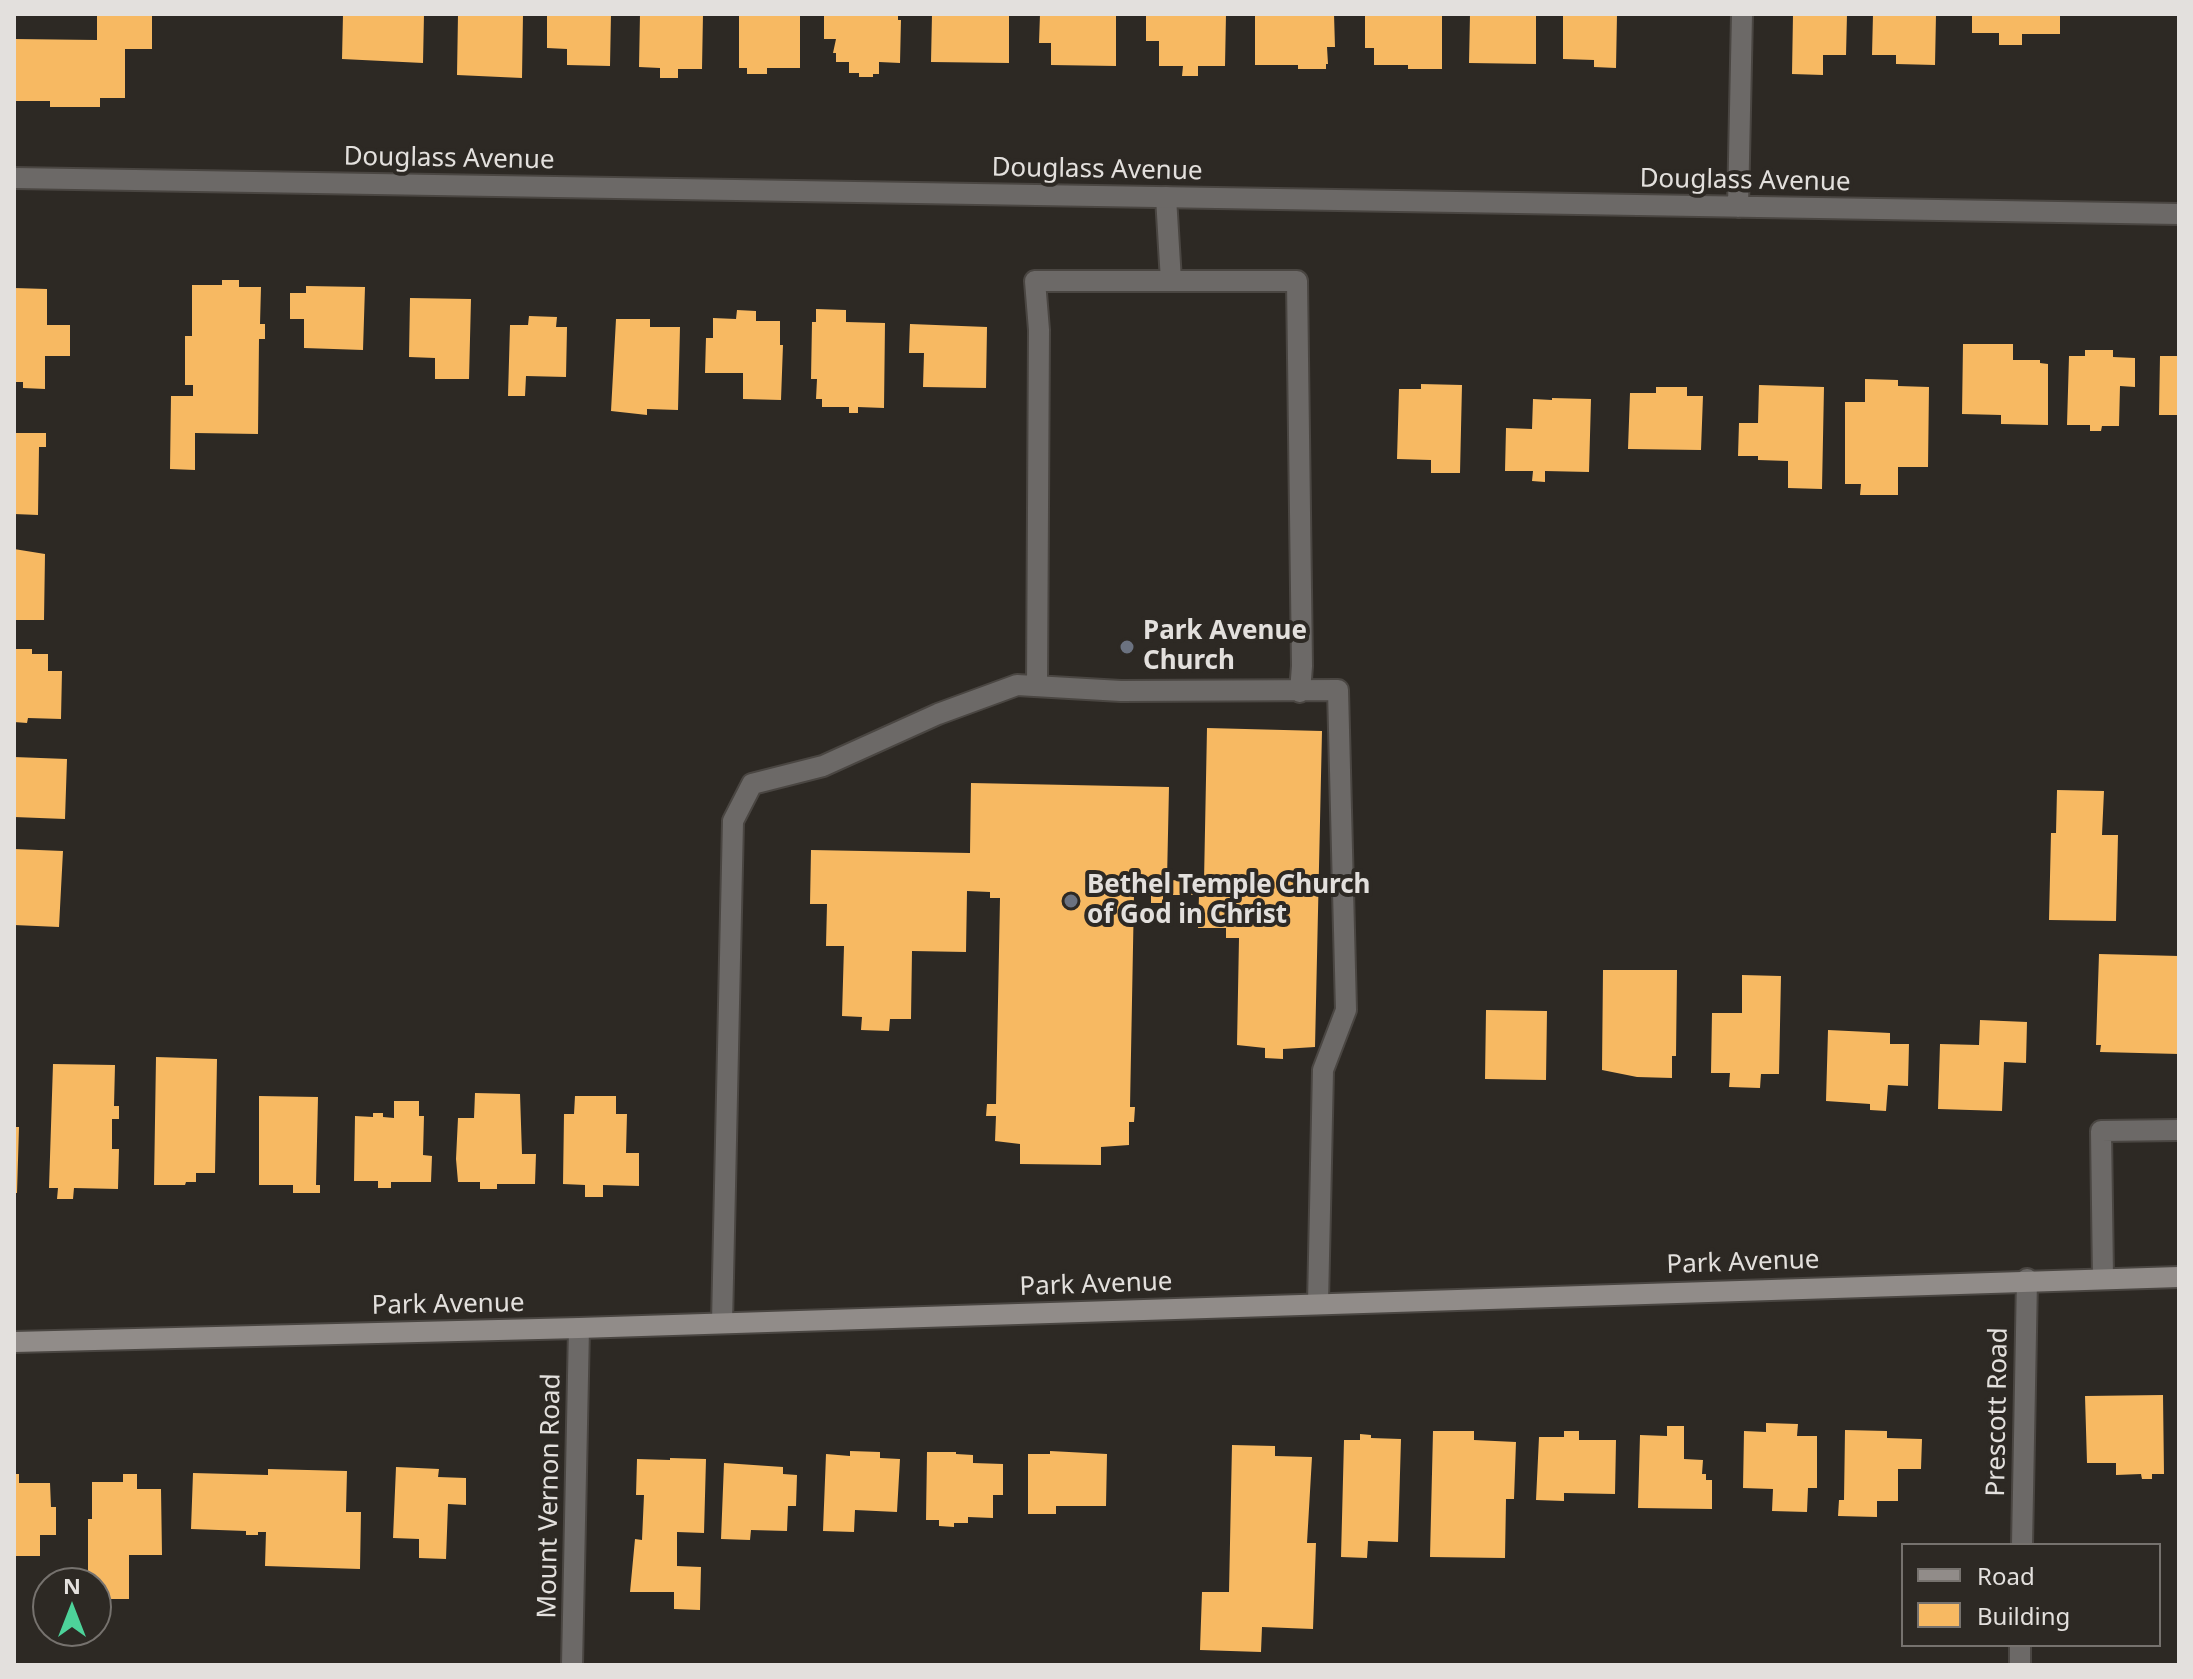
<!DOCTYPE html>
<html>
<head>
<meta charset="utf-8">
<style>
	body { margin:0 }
	#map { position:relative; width:2193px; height:1679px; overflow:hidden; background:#2d2924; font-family:"Noto Sans",sans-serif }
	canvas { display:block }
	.frame { position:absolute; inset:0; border:16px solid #e3e0dd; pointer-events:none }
	.legend { position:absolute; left:1901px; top:1543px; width:260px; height:104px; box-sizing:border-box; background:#2d2924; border:2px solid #76726e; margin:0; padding:10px 14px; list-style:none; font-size:24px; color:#e3e0dd }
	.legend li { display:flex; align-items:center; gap:16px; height:40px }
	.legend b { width:40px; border:2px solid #76726e }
	.north { position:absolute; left:32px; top:1567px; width:80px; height:80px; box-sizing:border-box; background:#2d2924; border:2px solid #76726e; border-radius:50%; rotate:0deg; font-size:22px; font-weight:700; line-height:32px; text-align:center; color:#e3e0dd }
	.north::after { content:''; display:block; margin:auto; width:28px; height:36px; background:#4dd39a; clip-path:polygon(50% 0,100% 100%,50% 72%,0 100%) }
</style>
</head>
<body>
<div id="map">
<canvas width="2193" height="1679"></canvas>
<div class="frame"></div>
<ul class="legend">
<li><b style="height:10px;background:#918c89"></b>Road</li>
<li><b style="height:22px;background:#f7b962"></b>Building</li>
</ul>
<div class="north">N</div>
</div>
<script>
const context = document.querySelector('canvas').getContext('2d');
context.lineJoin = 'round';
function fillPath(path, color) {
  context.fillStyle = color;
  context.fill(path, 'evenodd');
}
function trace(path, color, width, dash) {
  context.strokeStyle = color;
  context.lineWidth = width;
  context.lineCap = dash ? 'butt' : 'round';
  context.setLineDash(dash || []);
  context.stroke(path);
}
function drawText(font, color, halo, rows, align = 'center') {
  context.font = font + ' "Noto Sans",sans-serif';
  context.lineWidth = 8;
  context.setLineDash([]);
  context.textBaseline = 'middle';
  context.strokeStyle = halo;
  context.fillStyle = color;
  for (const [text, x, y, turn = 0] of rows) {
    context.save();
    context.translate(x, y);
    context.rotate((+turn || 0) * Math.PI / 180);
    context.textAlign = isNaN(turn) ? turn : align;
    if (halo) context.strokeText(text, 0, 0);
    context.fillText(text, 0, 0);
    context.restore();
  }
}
const building = new Path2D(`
	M343,14H424L423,63L342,59Z
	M458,14H523L522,78L457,75Z
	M547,14H611L610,66L567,65V49L547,48Z
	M640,14H703L702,69H678V78H660V68L639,67Z
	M739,14H800V68H767V74H747V68H739Z
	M824,14H898V20H901L900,63L879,62V74H873V77H859V73H849V62H836V53H833L836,39H824Z
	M932,14H1009V63L931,62Z
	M1040,14H1116V66L1051,65V43H1039Z
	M1146,14H1226L1225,66H1198V76H1182L1183,66H1159V41H1146Z
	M1255,14H1334L1335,47H1327L1328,64H1326V69H1298V65H1255Z
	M1365,14H1442V69H1408V65H1374V48H1365Z
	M1470,14H1536V64L1469,63Z
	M1563,14H1617L1616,68L1594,67V60L1563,59Z
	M1793,14H1847L1846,55H1823V75L1792,74Z
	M1873,14H1936L1935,65L1896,64V55H1872Z
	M1972,14H2060V34H2022V45H1999V33H1972Z
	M97,15L152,16V49H125V98H100V107H50V101H14V39L97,40Z
	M222,280H239V287H261L260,324H265V339H259L258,434L195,433V470L170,469L171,396H193V385H185V336H192V285H222Z
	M306,286L365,287L363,350L304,348V319H290V293H306Z
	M14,288L47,289V325H70V356H45V389L23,388V382H14Z
	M410,298L471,299L469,379H435V358L409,357Z
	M816,309L846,310V322L885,323L884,408L858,407V413H849V407H822V399H816L817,379H811L812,322H816Z
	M737,310L756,311V321H780V345H783L781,400L743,399V373H705L706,338H713V318L736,319Z
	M529,316L557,317L556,327H567L566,377L526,376L525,396H508L510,325H528Z
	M616,319H650V327H680L678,410L647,409V415L611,411Z
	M910,324L987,327L986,388L923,387L924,353H909Z
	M1963,344H2013V360H2040V363L2048,364V425L2001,424V415L1962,414Z
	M2085,350H2113V357L2135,358V387L2120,386L2119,426H2102L2101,431H2090V425H2067L2069,356H2085Z
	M2160,356H2179V415H2159Z
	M1865,379L1898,380V386L1929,387L1928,467H1898V495H1860L1861,484H1845V402H1865Z
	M1421,384L1462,385L1460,473H1431V460L1397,459L1399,389H1421Z
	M1759,385L1824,387L1822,489L1788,488V461L1758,460V456H1738L1739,423H1758Z
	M1656,387H1687V396H1703L1701,450L1628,449L1630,393H1656Z
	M1552,398L1591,399L1589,472L1545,471V482L1532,481L1533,471H1505L1506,428L1532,429L1533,399L1552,400Z
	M14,433H46V447H39L38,515L14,514Z
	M14,549L45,554L44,620H14Z
	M14,649H32V654H48V671H62L61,719L28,718L27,723L14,722Z
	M1207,728L1322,731L1315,1047L1283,1049V1059L1265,1058V1048L1237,1045L1239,938H1226V928H1198L1199,895H1163V903H1151V895L1134,894L1130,1107H1135L1134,1122H1129V1145L1101,1147V1165L1020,1164V1144L995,1141L996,1116H986L987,1104H996L1000,898H990V892L967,891L966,952L912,951L911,1019H890L889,1031L861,1030L862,1017L842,1016L844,946H826L827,904H810L811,850L970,853L971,783L1169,787L1167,880L1204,881Z
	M14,757L67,759L65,819L14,817Z
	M2057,790L2104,791L2102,835H2118L2116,921L2049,920L2051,833H2056Z
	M14,849L63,851L59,927L14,925Z
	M2099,954L2179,956V1054L2100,1052L2101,1045H2096Z
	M1603,970H1677L1676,1056H1672V1078L1637,1077L1602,1070Z
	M1742,975L1781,976L1779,1074H1761L1760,1088L1729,1087L1730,1073H1711L1712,1013H1742Z
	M1486,1010L1547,1011L1546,1080L1485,1079Z
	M1980,1020L2027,1022L2026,1063L2004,1062L2002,1111L1938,1109L1940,1044L1979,1045Z
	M1828,1030L1890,1033V1044H1909L1908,1086L1888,1085L1886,1111L1870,1110V1104L1826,1101Z
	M156,1057L217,1059L215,1173H196V1182H186L185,1185H154Z
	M53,1064L115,1065L114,1106H119V1119H112V1149H119L118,1189L74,1188L73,1199H57L58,1188H49Z
	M475,1093L520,1094L522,1154H536L535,1184H497V1189H480V1182H458L456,1159L458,1118H474Z
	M259,1096L318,1097L316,1185H320V1193H293V1185H259Z
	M575,1096H616V1114H627L626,1153H639V1186L603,1185V1197H585V1185L563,1184L564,1114H574Z
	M394,1101H419V1116H424L423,1155L432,1156L431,1182H391V1188H378V1181H354L355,1116L373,1117V1113H383V1117L394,1118Z
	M14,1127H19L17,1193H14Z
	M2163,1395L2164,1474H2152V1479H2142L2141,1474L2116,1475V1463H2087L2085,1396Z
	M1766,1423L1798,1424L1797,1436H1817V1488H1808L1807,1512L1772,1511L1773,1489L1743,1488L1744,1431L1766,1432Z
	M1667,1426H1684V1459L1703,1460L1702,1474H1706V1480H1712V1509L1638,1508L1640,1435L1667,1436Z
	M1845,1430L1887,1431V1438L1922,1439L1921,1469H1898V1501H1877V1517L1838,1516L1839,1500H1844Z
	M1433,1431H1474V1440L1516,1442L1514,1499H1506L1505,1558L1430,1557Z
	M1564,1431H1579V1440H1616L1615,1494L1564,1493V1501L1536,1500L1539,1437H1564Z
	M1360,1434L1371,1435V1438L1401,1439L1398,1542L1368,1541L1367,1558L1341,1557L1344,1440H1360Z
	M1232,1445L1275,1446V1456L1312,1457L1307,1543H1316L1313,1629L1262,1627L1261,1652L1200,1650L1202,1592H1229Z
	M850,1451L880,1452V1458L900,1459L897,1512L855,1510L854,1532L823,1531L826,1454L850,1456Z
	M1050,1451L1107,1454L1106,1506H1056V1514H1028V1454H1050Z
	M927,1452H956V1454L973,1455V1463L1003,1464V1495H993V1518L968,1517V1523H954V1527L939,1526V1520H926Z
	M670,1458L706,1459L704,1533L677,1532V1566L701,1567L700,1610L674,1609V1592H630L635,1539L642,1540L644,1495H636L637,1459L670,1460Z
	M724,1463L783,1467V1474L797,1475L796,1506H788L787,1531L751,1530L750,1540L721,1539Z
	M396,1467L439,1469L438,1477L466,1478V1505L448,1504L446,1559L419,1558V1539L393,1538Z
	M268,1469L347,1471L346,1512H361L360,1569L265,1566L266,1532H258V1535H246V1531L191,1529L193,1473L268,1475Z
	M14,1474H19V1483H50L51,1507H56V1535H40V1556H14Z
	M123,1474H137V1489H161L162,1555H129V1599H96V1583H88V1519H92V1482H123Z`);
const service = new Path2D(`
	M1171,281H1297L1302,666L1300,692
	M1037,686L1039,330L1035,281H1171L1166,197
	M2103,1278L2101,1131L2179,1130
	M722,1323L733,821L752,784L823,766L938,714L1017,685L1121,691L1338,690L1346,1010L1323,1070L1318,1303`);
const minor = new Path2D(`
	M14,178L2179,214
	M1738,207L1742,14
	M2022,1545L2027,1279
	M572,1665L579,1328
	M2020,1665V1645`);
const secondary = new Path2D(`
	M14,1342L579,1328L2179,1277`);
const markers = [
	[1127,647,8,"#6b7280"],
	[1071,901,8,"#6b7280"]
];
const streetNames = [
	["Douglass Avenue",449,159,1],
	["Douglass Avenue",1097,170,1],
	["Douglass Avenue",1745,181,1],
	["Park Avenue",1743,1263,-2],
	["Park Avenue",1096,1285,-2],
	["Park Avenue",448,1305,-1],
	["Prescott Road",1998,1412,-89],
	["Mount Vernon Road",550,1496,-89]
];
const poiNames = [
	["Park Avenue",1143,632],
	["Church",1143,662],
	["Bethel Temple Church",1087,886],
	["of God in Christ",1087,916]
];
fillPath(building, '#f7b962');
trace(service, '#4a4642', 24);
trace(minor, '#4a4642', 24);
trace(secondary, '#4a4642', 24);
trace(service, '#6c6967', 20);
trace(minor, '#6c6967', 20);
trace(secondary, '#918c89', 20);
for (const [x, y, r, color] of markers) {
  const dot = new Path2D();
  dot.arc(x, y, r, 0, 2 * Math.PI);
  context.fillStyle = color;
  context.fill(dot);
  trace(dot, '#2d2924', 3);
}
drawText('26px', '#e3e0dd', '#2d2924', streetNames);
drawText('bold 26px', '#e3e0dd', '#2d2924', poiNames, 'left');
</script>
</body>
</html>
